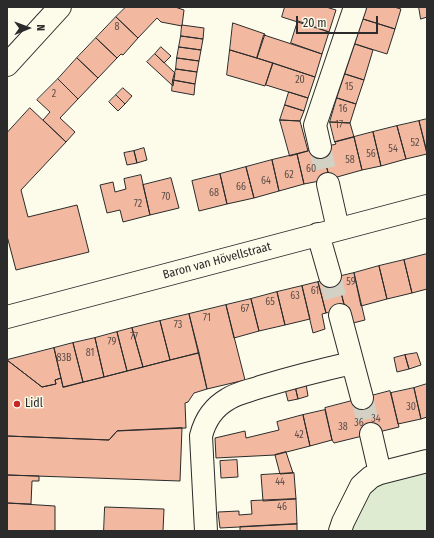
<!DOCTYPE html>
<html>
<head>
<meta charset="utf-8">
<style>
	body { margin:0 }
	#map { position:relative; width:434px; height:538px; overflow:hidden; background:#fdfbea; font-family:"Fira Sans Condensed",sans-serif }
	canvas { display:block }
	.frame { position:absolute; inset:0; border:8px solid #2b2b2b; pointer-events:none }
	.north { position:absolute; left:8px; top:8px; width:40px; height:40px; -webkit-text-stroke:3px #fdfbea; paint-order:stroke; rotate:89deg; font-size:11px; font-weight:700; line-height:16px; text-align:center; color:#2b2b2b }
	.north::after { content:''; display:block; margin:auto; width:14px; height:18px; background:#2b2b2b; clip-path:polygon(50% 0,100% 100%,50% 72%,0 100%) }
	.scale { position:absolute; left:296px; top:16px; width:82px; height:18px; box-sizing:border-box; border:2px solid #2b2b2b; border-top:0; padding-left:5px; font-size:12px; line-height:14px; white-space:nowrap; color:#2b2b2b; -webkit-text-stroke:3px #fdfbea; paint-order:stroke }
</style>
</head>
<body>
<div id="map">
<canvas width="434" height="538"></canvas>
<div class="frame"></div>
<div class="north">N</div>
<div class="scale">20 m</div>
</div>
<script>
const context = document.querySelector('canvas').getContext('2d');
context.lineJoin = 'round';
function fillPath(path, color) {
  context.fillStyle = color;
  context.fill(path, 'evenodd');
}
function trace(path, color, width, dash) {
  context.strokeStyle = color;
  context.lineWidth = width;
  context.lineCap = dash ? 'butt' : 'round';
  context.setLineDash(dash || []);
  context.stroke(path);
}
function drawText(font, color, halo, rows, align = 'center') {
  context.font = font + ' "Fira Sans Condensed",sans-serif';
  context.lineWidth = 3;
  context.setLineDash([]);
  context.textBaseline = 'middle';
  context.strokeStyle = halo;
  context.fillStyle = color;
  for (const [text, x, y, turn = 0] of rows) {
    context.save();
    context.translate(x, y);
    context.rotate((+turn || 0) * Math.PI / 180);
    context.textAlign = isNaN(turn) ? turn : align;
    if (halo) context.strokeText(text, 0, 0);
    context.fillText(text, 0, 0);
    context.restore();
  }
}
const green = new Path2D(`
	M427,473V531H351L370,491L380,484Z`);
const building = new Path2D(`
	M126,7H175L184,10L182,26L161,22L157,18L138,38L116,17Z
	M285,7H326L336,10L329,32L282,17Z
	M367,7H394L401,9L395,29L363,19Z
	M419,7H427V17L421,19Z
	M116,17L138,38L123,55L121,54L117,58L96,38Z
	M363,19L395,29L387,54L355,44Z
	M298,21L329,32L322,54L291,43Z
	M233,23L265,34L257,58L230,50Z
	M182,25L204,28L203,39L181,36Z
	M264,35L322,54L315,77L257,58Z
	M181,36L203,39L201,50L179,47Z
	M96,38L117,58L98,78L77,58Z
	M355,44L373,50L364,80L345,74Z
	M161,47L171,56L164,63L155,54Z
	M179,47L201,50L199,61L177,58Z
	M230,50L273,63L265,86L227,75Z
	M155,54L175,73L173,86L147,62Z
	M77,58L98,78L78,99L58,79Z
	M177,58L199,61L197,72L176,69Z
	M273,63L315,77L308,98L266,85Z
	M176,69L197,72L195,84L173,80Z
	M345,74L364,80L356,104L337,98Z
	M58,79L78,99L60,118L75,132L66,142L43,120L50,112L37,100Z
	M173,80L195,84L194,95L172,91Z
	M123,88L132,96L125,104L116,95Z
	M289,92L308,98L304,111L285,105Z
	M116,95L125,104L118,111L109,102Z
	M337,98L356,104L350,123L330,122Z
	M285,105L304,111L300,121L280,120Z
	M30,108L66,142L21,190L28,217L77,205L89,252L16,270L7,236V133Z
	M427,119V152L419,121Z
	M280,120L300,121L308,151L290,156Z
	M419,121L427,154L406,159L397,126Z
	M330,122L350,123L354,137L335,142Z
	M397,126L406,159L381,166L373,132Z
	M373,132L381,166L362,170L354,137Z
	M354,137L362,170L330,179L321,148L336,144L335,142Z
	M144,148L147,160L137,163L134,151Z
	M321,148L330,179L304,184L297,154Z
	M134,151L137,163L127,165L124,153Z
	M297,154L304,184L279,191L272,160Z
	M272,160L279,191L254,198L246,167Z
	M246,167L254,198L227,204L220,174Z
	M220,174L227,204L199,211L192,181Z
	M141,175L150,215L123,222L120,210L107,213L100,185L113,182L115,192L126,189L124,179Z
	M171,178L179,208L150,215L143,185Z
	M427,254V289L412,293L404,260Z
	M404,260L412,293L387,299L379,266Z
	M379,266L387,299L361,306L354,273Z
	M354,273L365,320L353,323L349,307L345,308L337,277Z
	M337,277L345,308L326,313L318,282Z
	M318,282L326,313L322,314L325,329L313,333L302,286Z
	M302,286L310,319L285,325L277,292Z
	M277,292L285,325L259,331L251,299Z
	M251,299L259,331L234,338L226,305Z
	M226,305L245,380L207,389L189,314Z
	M189,314L199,353L170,360L160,321Z
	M160,321L170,360L143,367L132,328Z
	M132,328L143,367L127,371L117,332Z
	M117,332L127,371L104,377L95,338Z
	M95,338L104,377L83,382L73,343Z
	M73,343L83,382L63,387L54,348Z
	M54,348L61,378L55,380L56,384L42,387L7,360Z
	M199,353L207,389L194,393L188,402L185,403L186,428L117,431L109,440L7,436V360L42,387L56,384L55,380L61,378L63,387Z
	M417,353L421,365L409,369L405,355Z
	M405,355L409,369L397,372L394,358Z
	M306,384L308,396L298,399L295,386Z
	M427,384V417L421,419L414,388Z
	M295,386L298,399L288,401L285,389Z
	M414,388L421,419L398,424L391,393Z
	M390,391L399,427L334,443L332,440L325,408Z
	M325,410L332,440L310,446L303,415Z
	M303,415L310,446L275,455L216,458L215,438L245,431L246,438L279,430L277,422Z
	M182,428L180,481L7,475V436L109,440L117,431Z
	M286,452L293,473L280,474L275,455Z
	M237,460L238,477L221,478L220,461Z
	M294,473L296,499L263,501L261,475Z
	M7,475L39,476V481H32L31,504L7,503Z
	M296,499L297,524L220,528L218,512L239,511V515L252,514L251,501Z
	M7,503L55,506V531H7Z
	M105,507L164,509L163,531H104Z
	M297,524V531H240V527Z`);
const minorTunnel = new Path2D(`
	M320,147L328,184
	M330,276L340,315
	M362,398L371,434`);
const minor = new Path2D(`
	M7,65L60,7
	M320,147L315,125L355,7
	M328,184L338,229
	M318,234L330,276
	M340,315L362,398
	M7,317L427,206
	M371,434L380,473
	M206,531L201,436C205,420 214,407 228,399C237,393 249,391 260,387C290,378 321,370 352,363
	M340,531L343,522L361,486L371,477L380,473L427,461`);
const markers = [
	[17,404,4,"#c62828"]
];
const numberNames = [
	["8",117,27],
	["20",300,80],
	["15",349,87],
	["2",54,94],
	["16",343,109],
	["17",339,125],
	["52",415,143],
	["54",393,149],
	["56",371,154],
	["58",350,160],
	["60",311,169],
	["62",289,175],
	["64",266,181],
	["66",241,187],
	["68",214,193],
	["70",166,197],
	["72",138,204],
	["59",351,282],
	["61",315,291],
	["63",295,296],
	["65",270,302],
	["67",245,309],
	["71",207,318],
	["73",178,325],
	["77",134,337],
	["79",112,342],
	["81",90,353],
	["83B",64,358],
	["30",411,407],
	["34",376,419],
	["36",359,423],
	["38",343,427],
	["42",299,435],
	["44",280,482],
	["46",282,507]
];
const streetNames = [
	["Baron van Hövellstraat",217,261,-15]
];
const poiNames = [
	["Lidl",25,404]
];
fillPath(green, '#deebd1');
trace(green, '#74746e', 1);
fillPath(building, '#f2b8a0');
trace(building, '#2b2b2b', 1);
trace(minorTunnel, '#d3d1c4', 22, [22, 11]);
trace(minor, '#2b2b2b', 24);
trace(minor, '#fdfbea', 22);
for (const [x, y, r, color] of markers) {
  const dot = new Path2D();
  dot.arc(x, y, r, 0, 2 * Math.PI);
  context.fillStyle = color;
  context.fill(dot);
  trace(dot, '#fdfbea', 1.5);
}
drawText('10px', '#5d4e48', null, numberNames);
drawText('12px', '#2b2b2b', '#fdfbea', streetNames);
drawText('12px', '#2b2b2b', '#fdfbea', poiNames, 'left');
</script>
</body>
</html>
